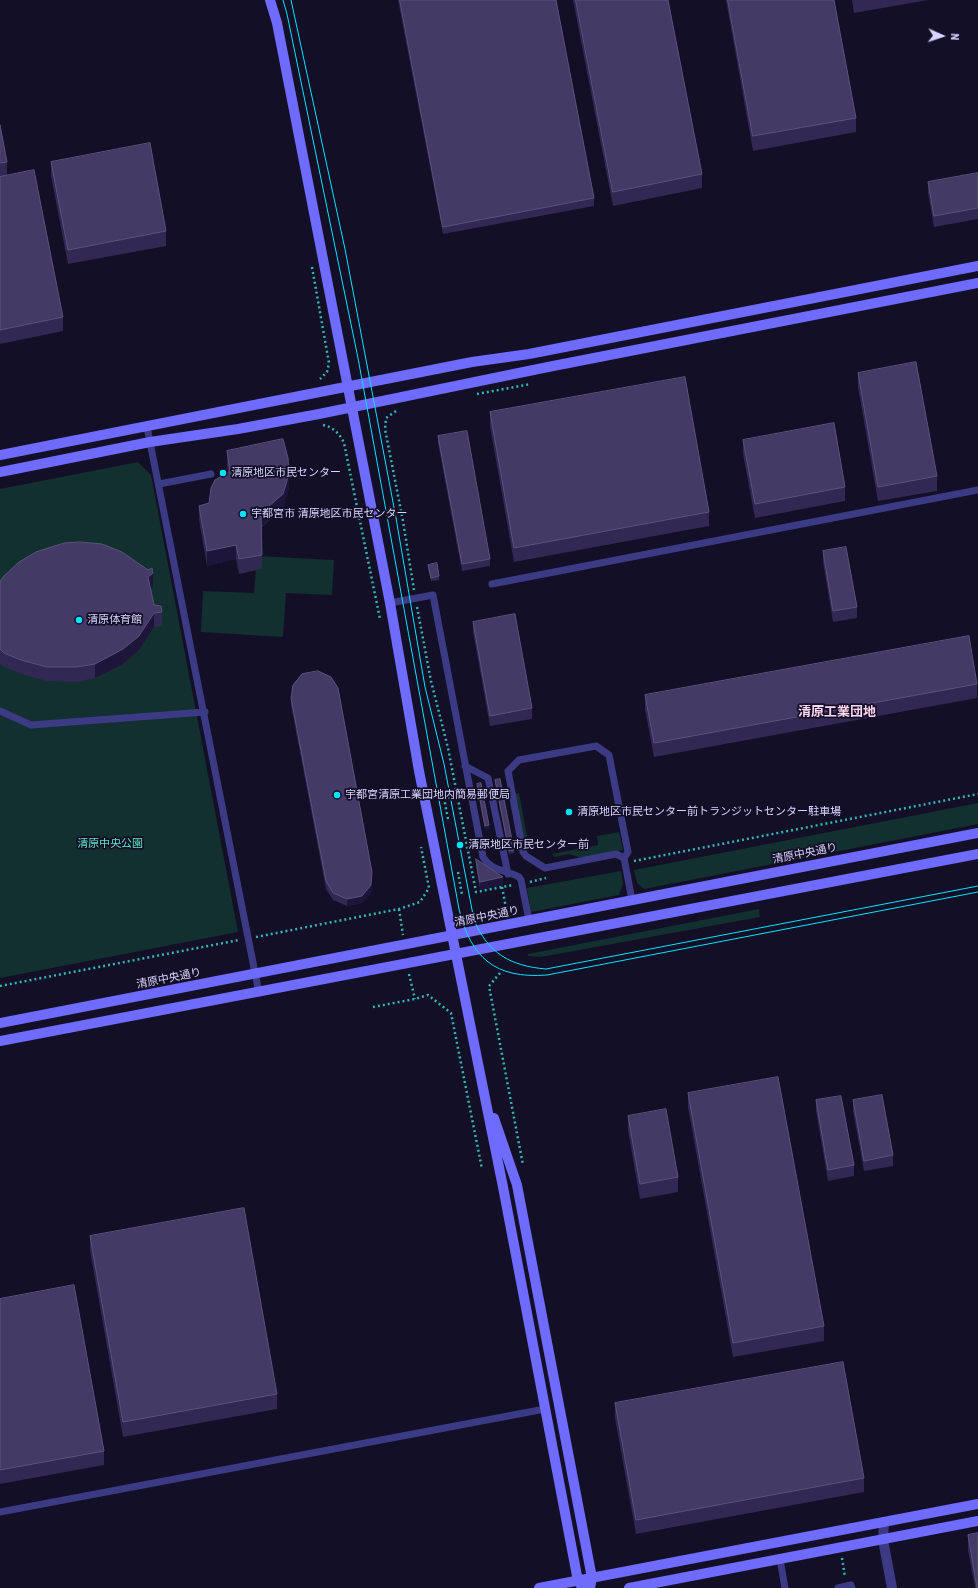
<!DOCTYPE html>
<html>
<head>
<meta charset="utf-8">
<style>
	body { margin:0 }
	#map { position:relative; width:978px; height:1588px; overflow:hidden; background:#130f26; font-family:"Roboto Condensed",sans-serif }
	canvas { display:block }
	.north { position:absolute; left:922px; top:16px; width:40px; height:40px; -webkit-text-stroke:3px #130f26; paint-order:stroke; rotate:93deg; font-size:11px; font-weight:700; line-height:16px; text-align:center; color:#d9d4ff }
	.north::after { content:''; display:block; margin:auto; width:14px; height:18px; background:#d9d4ff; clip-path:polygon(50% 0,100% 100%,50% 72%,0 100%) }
</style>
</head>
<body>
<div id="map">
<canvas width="978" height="1588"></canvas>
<div class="north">N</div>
</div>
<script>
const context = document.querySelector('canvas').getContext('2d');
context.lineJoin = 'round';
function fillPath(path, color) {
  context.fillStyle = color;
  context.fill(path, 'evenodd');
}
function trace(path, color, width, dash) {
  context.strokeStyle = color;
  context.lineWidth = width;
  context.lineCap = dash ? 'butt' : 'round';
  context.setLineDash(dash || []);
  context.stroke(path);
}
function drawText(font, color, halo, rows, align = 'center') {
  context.font = font + ' "Roboto Condensed","Noto Sans JP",sans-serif';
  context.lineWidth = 3.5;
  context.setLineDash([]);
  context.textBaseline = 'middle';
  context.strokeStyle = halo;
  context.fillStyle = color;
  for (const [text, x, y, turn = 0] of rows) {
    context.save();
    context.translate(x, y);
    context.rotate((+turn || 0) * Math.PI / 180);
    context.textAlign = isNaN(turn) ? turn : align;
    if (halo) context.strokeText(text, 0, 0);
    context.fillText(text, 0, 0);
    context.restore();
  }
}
const green = new Path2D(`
	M138,462L151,475L238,932L0,978V489Z
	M257,556L334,560L332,595L286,593L283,637L201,632L203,591L254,593Z
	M519,793L529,846L534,845L535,849L525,851L515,794Z
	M978,803V824L644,889L637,883L634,870Z
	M619,832L623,850L581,858L569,854L555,857L552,854L598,845L597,836Z
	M621,871L623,884L619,895L531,912L527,888Z
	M759,909L760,917L541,957L528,956V954Z`);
const path = new Path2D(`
	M312,267L329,363L327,372L320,379
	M477,394L531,384
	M396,411L386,418L385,429L403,521L414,590
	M323,425C333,427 340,434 344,443L380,619
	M417,607L431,681L448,748L476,892L513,885
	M448,819L444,798L457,796
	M634,861L978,794
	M458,872L462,895
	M530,882L546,878
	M502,887L507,913
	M399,909L403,935
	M256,937L399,909L420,902L429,888L421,847
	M500,973L489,986L523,1165
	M409,974L415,999
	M0,986L239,940
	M373,1007L415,999L428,995L451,1013L482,1169
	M842,1558L845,1577`);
const lane = new Path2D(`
	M147,427L259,993
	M159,484L211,474
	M492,584L978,490
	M390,603L433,595L483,857C492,872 505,869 519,877L521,880L529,920
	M0,711L31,725L205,712
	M465,766L488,778L508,874
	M624,858L616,854L545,868L526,856L523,852L508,771L519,760L596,746L609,755L628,852L624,858L632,900
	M0,1512L545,1409
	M780,1559L785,1588
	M838,1588L851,1585L852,1588`);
const street = new Path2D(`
	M884,1522L883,1540L892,1588`);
const secondary = new Path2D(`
	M270,0L277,23L390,603L419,771L503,1187L578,1581L583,1588
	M0,455L472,362L529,354L978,266
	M0,472L150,442L238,429L319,414L548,367L978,283
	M0,1023L978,833
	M0,1041L978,854
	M494,1118L517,1185L592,1578L590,1588
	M539,1588L978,1504
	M629,1588L978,1521`);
const tram = new Path2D(`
	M283,0L287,14L358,358L459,909C471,958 495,979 547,975L978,892
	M291,0L345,249L396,518L425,687L444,764L474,920C488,953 510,966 546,969L978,886`);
const wall = new Path2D(`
	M398,0H556L594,198V206L443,234Z
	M573,0H668L702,174V188L613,206Z
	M726,0H834L856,118V132L753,151Z
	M852,0H928L854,13Z
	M0,125L7,162V175L63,317V331L0,344Z
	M51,162L166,231V246L68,264L51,176Z
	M978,173V219L934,227L928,193V182Z
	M858,373L937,476V491L878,501L858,387Z
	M490,412L709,512V526L514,562L490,426Z
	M438,436L490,559V566L462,571L438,443Z
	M743,440L845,487V501L755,518L743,454Z
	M227,451L289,488L283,508L262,527V569L239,574L236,559L207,566L199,520V506L209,503L228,473L227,466Z
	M823,551L857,607V618L833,622L823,562Z
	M428,565L439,576V580L431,581L428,569Z
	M0,581L153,587L150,589L154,605L162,612V626L154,627L139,650L123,664L95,678L76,682L47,681L21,674L4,667L0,664Z
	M473,622L532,708V719L490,726L473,632Z
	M977,684V698L654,757L645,709V695Z
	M291,698L372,879L371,893L362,903L347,906L333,900L326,889L291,705Z
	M495,780L514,850V853L509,854L495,784Z
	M477,784L489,829L485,830L477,788Z
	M476,859L503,885L480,890L476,866Z
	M688,1093L824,1326V1341L733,1357L688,1107Z
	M816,1100L854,1165V1176L828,1181L816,1111Z
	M853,1100L893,1155V1166L864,1171L853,1111Z
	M628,1116L678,1177V1192L640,1199L628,1130Z
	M90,1236L277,1394V1409L123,1437L90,1250Z
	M0,1299L104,1451V1465L0,1484Z
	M615,1403L864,1478V1492L636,1534L615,1418Z
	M968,1535L978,1588H975L968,1550Z`);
const shadedWall = new Path2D(`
	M289,474V488L283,508L261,527V513Z
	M236,545V559L207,566V551Z
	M153,573V587L148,591V577Z
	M154,613V627L139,650L123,664L95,678V664Z
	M489,825V829L485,830V826Z
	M372,872V879L371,893L362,903L347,906V899Z
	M503,877V885L480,890V882Z`);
const building = new Path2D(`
	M400,0H556L594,198L443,227Z
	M576,0H668L702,174L613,192Z
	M728,0H834L856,118L753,136Z
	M0,125L7,162L0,163Z
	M150,143L166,231L68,250L51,162Z
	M34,170L63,317L0,330V177Z
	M978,173V208L934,216L928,182Z
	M916,362L937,476L878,487L858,373Z
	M685,377L709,512L514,548L490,412Z
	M834,423L845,487L755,504L743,440Z
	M467,431L490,559L462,564L438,436Z
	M283,439L288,458L289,474L283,494L261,513L262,555L239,559L236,545L207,551L199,506L209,503L211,488L215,480L230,471L227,451Z
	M81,542L102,544L122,552L148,570L152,568L153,573L148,577L154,605L161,606L162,612L154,613L139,636L123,649L95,664L76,667H47L21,660L4,653L0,649V581L4,576L19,562L36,552L64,543Z
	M846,547L857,607L833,611L823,551Z
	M437,563L439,576L431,578L428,565Z
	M515,614L532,708L490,716L473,622Z
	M969,636L977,684L654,743L645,695Z
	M318,671L331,677L338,688L372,872L371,885L362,896L347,899L333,893L326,881L291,698L293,685L302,674Z
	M500,779L514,850L509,851L495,780Z
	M481,783L489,825L485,826L477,784Z
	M476,859L503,877L480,882Z
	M778,1077L824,1326L733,1343L688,1093Z
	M882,1095L893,1155L864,1161L853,1100Z
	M841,1096L854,1165L828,1170L816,1100Z
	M666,1109L678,1177L640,1184L628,1116Z
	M244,1208L277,1394L123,1422L90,1236Z
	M74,1285L104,1451L0,1470V1299Z
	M843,1362L864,1478L636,1520L615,1403Z
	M978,1533V1588H977L968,1535Z`);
const markers = [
	[223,473,4,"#00e5ff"],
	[243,514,4,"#00e5ff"],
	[79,620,4,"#00e5ff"],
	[337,795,4,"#00e5ff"],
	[569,812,4,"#00e5ff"],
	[460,845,4,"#00e5ff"]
];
const poiNames = [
	["清原地区市民センター",231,473],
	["宇都宮市 清原地区市民センター",251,514],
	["清原体育館",87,620],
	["宇都宮清原工業団地内簡易郵便局",345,795],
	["清原地区市民センター前トランジットセンター駐車場",577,812],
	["清原地区市民センター前",468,845]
];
const parkNames = [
	["清原中央公園",110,844]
];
const streetNames = [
	["清原中央通り",805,854,-11],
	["清原中央通り",487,917,-11],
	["清原中央通り",169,979,-11]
];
const quarterNames = [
	["清原工業団地",837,713]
];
fillPath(green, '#12302f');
trace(path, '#2fb8b0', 2.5, [2, 3]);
trace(lane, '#3d3a85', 7);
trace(street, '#3d3a85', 10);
trace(secondary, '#6f6bff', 10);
trace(tram, '#00e5ff', 1);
fillPath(wall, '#312854');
fillPath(shadedWall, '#1d163a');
fillPath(building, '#433a66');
trace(building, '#5a527e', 1);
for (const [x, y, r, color] of markers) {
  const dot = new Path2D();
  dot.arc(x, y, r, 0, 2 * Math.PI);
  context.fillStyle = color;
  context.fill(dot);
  trace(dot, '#130f26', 1.5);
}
drawText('11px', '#d9d4ff', '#130f26', poiNames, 'left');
drawText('11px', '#5fe0c0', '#130f26', parkNames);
drawText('11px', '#d9d4ff', '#130f26', streetNames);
drawText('bold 13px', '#ffd6f0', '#130f26', quarterNames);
</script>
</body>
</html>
